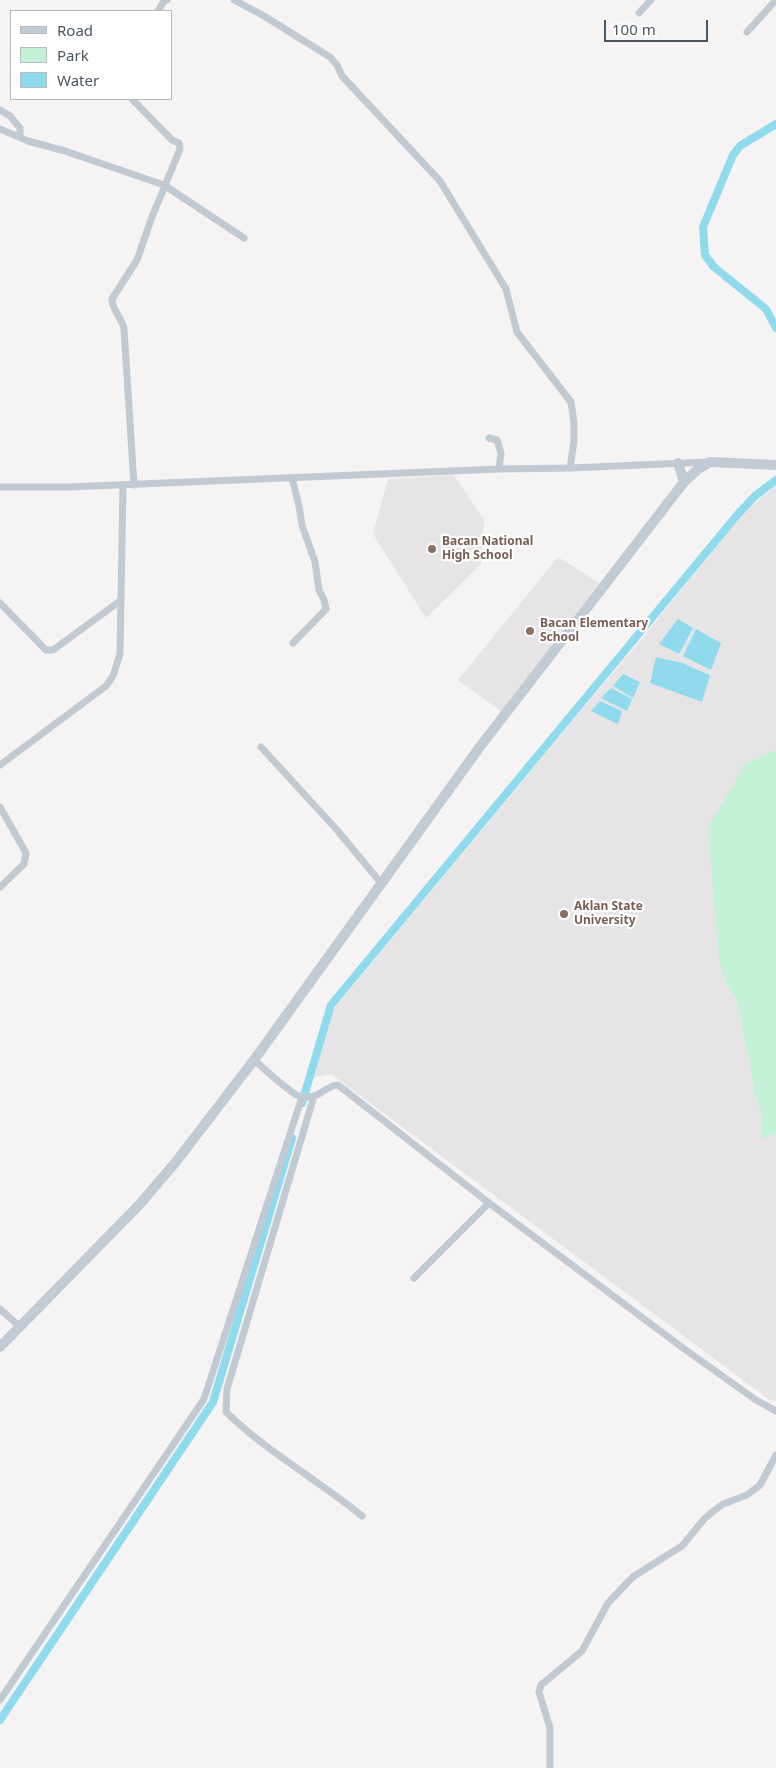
<!DOCTYPE html>
<html>
<head>
<meta charset="utf-8">
<style>
	body { margin:0 }
	#map { position:relative; width:776px; height:1768px; overflow:hidden; background:#f5f3f3; font-family:"Noto Sans",sans-serif }
	canvas { display:block }
	.legend { position:absolute; left:10px; top:10px; width:162px; height:90px; box-sizing:border-box; background:#fff; border:1px solid #b7bbc0; margin:0; padding:6px 9px; list-style:none; font-size:15px; color:#4a5661 }
	.legend li { display:flex; align-items:center; gap:10px; height:25px }
	.legend b { width:25px; border:1px solid #b7bbc0 }
	.scale { position:absolute; left:604px; top:20px; width:104px; height:22px; box-sizing:border-box; border:2px solid #4a5661; border-top:0; padding-left:6px; font-size:15px; line-height:18px; white-space:nowrap; color:#4a5661; -webkit-text-stroke:4px #fff; paint-order:stroke }
</style>
</head>
<body>
<div id="map">
<canvas width="776" height="1768"></canvas>
<ul class="legend">
<li><b style="height:6px;background:#c1cbd6"></b>Road</li>
<li><b style="height:14px;background:#c3f1d5"></b>Park</li>
<li><b style="height:14px;background:#90daee"></b>Water</li>
</ul>
<div class="scale">100 m</div>
</div>
<script>
const context = document.querySelector('canvas').getContext('2d');
context.lineJoin = 'round';
function fillPath(path, color) {
  context.fillStyle = color;
  context.fill(path, 'evenodd');
}
function trace(path, color, width, dash) {
  context.strokeStyle = color;
  context.lineWidth = width;
  context.lineCap = dash ? 'butt' : 'round';
  context.setLineDash(dash || []);
  context.stroke(path);
}
function drawText(font, color, halo, rows, align = 'center') {
  context.font = font + ' "Noto Sans",sans-serif';
  context.lineWidth = 4.5;
  context.setLineDash([]);
  context.textBaseline = 'middle';
  context.strokeStyle = halo;
  context.fillStyle = color;
  for (const [text, x, y, turn = 0] of rows) {
    context.save();
    context.translate(x, y);
    context.rotate((+turn || 0) * Math.PI / 180);
    context.textAlign = isNaN(turn) ? turn : align;
    if (halo) context.strokeText(text, 0, 0);
    context.fillText(text, 0, 0);
    context.restore();
  }
}
const education = new Path2D(`
	M454,475L484,520L481,564L426,618L373,534L388,479Z
	M776,486V750L745,764L726,982L736,1000L746,1043L755,1095L763,1117L760,1138L776,1133V1401L770,1400L331,1074L314,1077L335,1007L583,708L646,634L742,514Z
	M558,557L599,583L502,712L458,680Z`);
const green = new Path2D(`
	M776,750V1133L760,1139L763,1117L755,1095L746,1043L736,1000L726,982L719,959L708,828L745,764Z`);
const water = new Path2D(`
	M678,619L693,628L679,654L659,644Z
	M696,629L721,643L711,670L683,656Z
	M656,657L682,663L710,675L702,702L650,683Z
	M623,674L640,682L633,698L613,686Z
	M611,688L632,699L627,711L601,698Z
	M600,701L622,711L618,724L591,711Z`);
const canal = new Path2D(`
	M776,124L740,146L733,155L703,227L705,255L714,267L766,309L776,328
	M302,1103L331,1005L738,514L755,496L776,480
	M0,1720L213,1402L292,1138`);
const minor = new Path2D(`
	M234,0L264,16L330,57L337,65L342,76L440,181L506,289L517,332L571,402L574,423V441L570,468
	M158,11L164,1L167,0
	M639,13L651,0
	M747,32L776,0
	M132,99L172,140L179,143L180,149L152,217L137,260L112,299C112,311 122,317 124,329L134,485
	M0,110L10,116L20,128V137
	M0,129L28,141L65,151L164,185L244,238
	M489,438L497,440L501,453L499,469
	M292,478L299,506L302,525L315,562L319,590L324,600L326,609L293,643
	M0,487H69L499,469L570,468L709,462
	M0,603L43,647L46,650H53L120,601
	M261,747L337,830L381,883
	M0,765L106,686L113,676L120,654L123,485
	M0,807L26,853L24,864L0,887
	M254,1060C265,1069 289,1093 301,1097C305,1098 310,1097 313,1096C323,1094 328,1085 338,1085L489,1203L683,1348L756,1400L776,1411
	M314,1096L227,1389L226,1412C267,1452 318,1480 362,1516
	M414,1278L489,1203
	M0,1309L19,1326
	M0,1700L204,1399L302,1097
	M550,1768V1728L539,1692L541,1685L582,1651L608,1603L626,1584L634,1576L682,1546L705,1518L715,1510L723,1504L747,1495L760,1485L776,1455`);
const secondary = new Path2D(`
	M678,463L684,482
	M0,1347L139,1205L175,1163L254,1060L479,748L684,482L697,470L710,462L776,465`);
const markers = [
	[432,549,5,"#8d6e63"],
	[530,631,5,"#8d6e63"],
	[564,914,5,"#8d6e63"]
];
const educationNames = [
	["Bacan National",442,542],
	["High School",442,556],
	["Bacan Elementary",540,624],
	["School",540,638],
	["Aklan State",574,907],
	["University",574,921]
];
fillPath(education, '#e6e4e5');
fillPath(green, '#c3f1d5');
fillPath(water, '#90daee');
trace(canal, '#90daee', 8);
trace(minor, '#c1cad2', 7);
trace(secondary, '#c1cbd6', 10);
for (const [x, y, r, color] of markers) {
  const dot = new Path2D();
  dot.arc(x, y, r, 0, 2 * Math.PI);
  context.fillStyle = color;
  context.fill(dot);
  trace(dot, '#fff', 2);
}
drawText('bold 12px', '#785e54', '#fff', educationNames, 'left');
</script>
</body>
</html>
